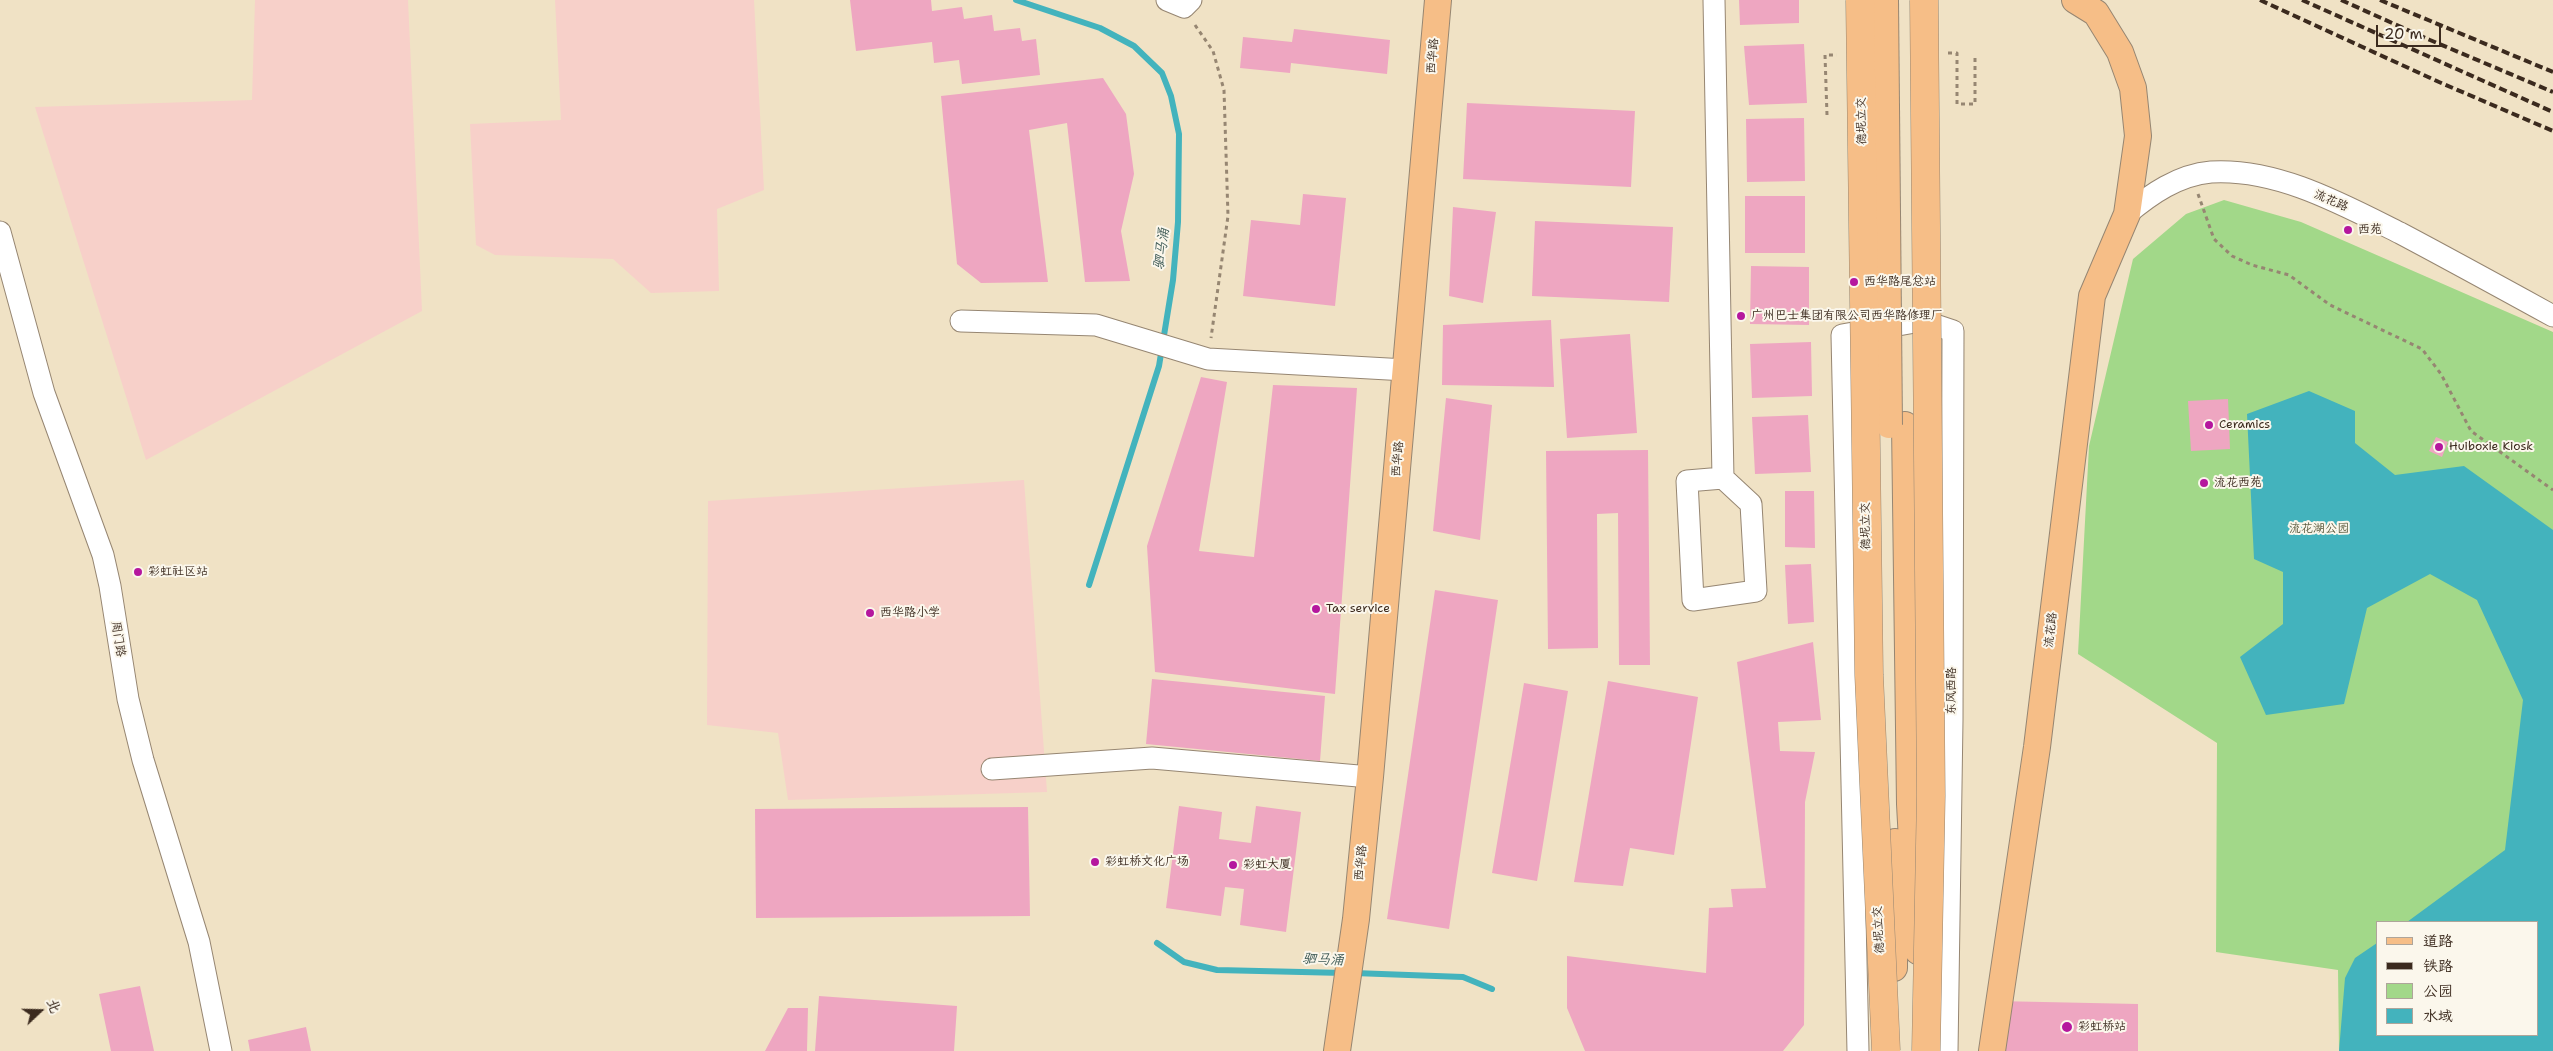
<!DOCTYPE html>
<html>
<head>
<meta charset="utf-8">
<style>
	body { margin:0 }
	#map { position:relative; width:2553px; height:1051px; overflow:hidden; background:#f0e2c5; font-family:"Shantell Sans","LXGW WenKai TC",sans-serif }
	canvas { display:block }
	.legend { position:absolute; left:2376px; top:921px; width:162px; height:115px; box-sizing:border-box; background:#fbf7ec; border:1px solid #aea59a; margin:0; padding:6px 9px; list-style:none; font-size:15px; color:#3b2a1e }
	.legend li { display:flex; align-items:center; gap:10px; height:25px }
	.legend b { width:25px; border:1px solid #aea59a }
	.north { position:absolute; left:15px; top:986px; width:50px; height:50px; -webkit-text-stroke:4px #fbf7ec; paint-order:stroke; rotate:69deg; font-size:14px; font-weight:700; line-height:20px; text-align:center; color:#3b2a1e }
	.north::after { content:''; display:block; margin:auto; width:18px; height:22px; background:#3b2a1e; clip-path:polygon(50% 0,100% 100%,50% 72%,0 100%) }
	.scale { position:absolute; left:2376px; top:25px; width:65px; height:22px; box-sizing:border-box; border:2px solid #3b2a1e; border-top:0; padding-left:6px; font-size:15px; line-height:18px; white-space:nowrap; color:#3b2a1e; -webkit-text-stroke:4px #fbf7ec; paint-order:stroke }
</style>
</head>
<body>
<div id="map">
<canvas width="2553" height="1051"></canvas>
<ul class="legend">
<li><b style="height:6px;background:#f6be87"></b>道路</li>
<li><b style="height:6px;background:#3b2a1e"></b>铁路</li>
<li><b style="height:14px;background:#a2d889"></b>公园</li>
<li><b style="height:14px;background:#43b3bd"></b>水域</li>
</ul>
<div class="north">北</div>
<div class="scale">20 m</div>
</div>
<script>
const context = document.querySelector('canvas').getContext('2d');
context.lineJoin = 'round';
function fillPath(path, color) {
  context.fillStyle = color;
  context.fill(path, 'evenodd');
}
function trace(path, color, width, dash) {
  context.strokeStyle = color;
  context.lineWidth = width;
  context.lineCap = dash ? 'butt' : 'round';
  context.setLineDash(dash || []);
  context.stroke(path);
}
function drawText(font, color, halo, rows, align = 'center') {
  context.font = font + ' "Shantell Sans","LXGW WenKai TC",sans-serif';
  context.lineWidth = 4;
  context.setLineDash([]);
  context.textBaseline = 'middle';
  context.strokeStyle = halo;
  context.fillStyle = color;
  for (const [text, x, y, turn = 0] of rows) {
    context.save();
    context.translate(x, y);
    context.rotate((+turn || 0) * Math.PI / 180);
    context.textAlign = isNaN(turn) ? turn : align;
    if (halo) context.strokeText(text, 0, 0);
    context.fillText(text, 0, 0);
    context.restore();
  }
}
const built = new Path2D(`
	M255,0H408L422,311L146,460L35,107L252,100Z
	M555,0H754L764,190L717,209L719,291L651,293L613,259L495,255L476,245L470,124L561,120Z
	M1024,480L1047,792L788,800L778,733L707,725L708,501Z`);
const green = new Path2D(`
	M2224,200L2301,222L2553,332V1051H2339L2338,970L2216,952L2217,743L2078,654L2089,446L2133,259L2186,214ZM2377,922H2537V1035H2377Z`);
const water = new Path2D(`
	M2309,391L2355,411V443L2395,475L2464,466L2553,530V1051H2339L2345,978L2355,958L2377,943V1035H2537V922H2407L2505,850L2523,700L2477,600L2430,574L2367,608L2344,704L2266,715L2240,657L2283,624V572L2254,559L2247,414Z`);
const stream = new Path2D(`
	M1016,0L1100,28L1134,46L1162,73L1171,96L1179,134L1178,222L1173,280L1159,366L1089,585
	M1157,943L1184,962L1217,970L1344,973
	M1354,973L1463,977L1492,989`);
const building = new Path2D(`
	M850,0H931L932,11L962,7L964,19L992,15L994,31L1020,28L1022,41L1036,39L1040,75L962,84L959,60L934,63L932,42L856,51Z
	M1739,0H1799V23L1740,25Z
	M1294,29L1390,40L1387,74L1291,63L1290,73L1240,68L1243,37L1292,42Z
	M1804,44L1807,103L1749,105L1744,46Z
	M1103,78L1126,114L1134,174L1121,231L1130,281L1085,282L1067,123L1029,130L1048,282L981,283L957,264L941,96Z
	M1467,103L1635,111L1631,187L1463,179Z
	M1804,118L1805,181L1747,182L1746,119Z
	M1303,194L1346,198L1335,306L1243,296L1251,220L1300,225Z
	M1745,196H1805V253H1745Z
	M1453,207L1496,212L1483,303L1449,296Z
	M1535,221L1673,227L1669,302L1532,296Z
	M1751,266L1809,267V325L1750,324Z
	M1551,320L1554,387L1442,385L1443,325Z
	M1630,334L1637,433L1567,438L1560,339Z
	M1811,342L1812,396L1752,398L1750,344Z
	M1201,377L1227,382L1199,551L1254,557L1273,385L1357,388L1335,694L1155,672L1147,546Z
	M1446,398L1492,405L1480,540L1433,531Z
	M2228,399L2230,449L2191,451L2188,401Z
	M1808,415L1811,472L1755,474L1752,417Z
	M2436,437L2448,442L2442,457L2429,451Z
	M1648,450L1650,665H1619L1618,513L1597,514L1598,648L1548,649L1546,451Z
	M1785,491H1814L1815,548L1785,547Z
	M1811,564L1814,622L1788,624L1785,565Z
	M1435,590L1498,600L1449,929L1387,919Z
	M1813,642L1821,720L1778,722L1780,751L1815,752L1805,802L1804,1025L1783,1051H1585L1567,1008V956L1706,973L1709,908L1733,907L1731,889L1766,888L1737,662Z
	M1152,679L1325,696L1320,761L1146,744Z
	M1608,681L1698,697L1674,855L1630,848L1623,886L1574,882Z
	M1524,683L1568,691L1537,881L1492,873Z
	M1179,806L1222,812L1219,839L1251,843L1256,806L1301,812L1286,932L1240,925L1244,889L1225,887L1221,916L1166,908Z
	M1028,807L1030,916L756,918L755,809Z
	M140,986L154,1051H111L99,994Z
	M819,996L957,1006L954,1051H815Z
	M1996,1001L2138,1004V1051H1996Z
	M788,1008H808L807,1051H765Z
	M306,1027L311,1051H250L248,1040Z`);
const path = new Path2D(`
	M1195,25L1213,51L1224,90L1228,216L1211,338
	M1948,53H1957V104H1975V55
	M2198,194L2214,239L2232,256L2252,265L2289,275L2330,305L2422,349L2441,374L2471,431L2553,490`);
const minor = new Path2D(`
	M1167,0L1184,7L1191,0
	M1714,0L1723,478L1751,504L1756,591L1693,600L1687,481L1723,478
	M2127,214C2151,194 2178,175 2211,172C2277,168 2342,204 2400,233C2451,260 2502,288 2553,316
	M0,232L44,393L103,555L110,586L128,699L143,760L199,942L221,1051
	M961,321L1096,325L1208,359L1406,370
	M992,769L1152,758L1370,777
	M1858,1051L1842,335L1915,322L1929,323L1953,331L1952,720L1947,1051`);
const major = new Path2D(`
	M1905,425L1910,804L1918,951
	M1894,968L1895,842
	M1337,1051L1356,919L1370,777L1438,0
	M1992,1051L2037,747L2092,296L2127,214L2138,136L2133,88L2120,52L2096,13L2075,0`);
const rail = new Path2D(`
	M2260,0L2439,82L2553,131
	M2302,0L2553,112
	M2341,0L2430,40L2553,92
	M2380,0L2553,72`);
const pathBridge = new Path2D(`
	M1827,115L1825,55H1837`);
const majorBridge = new Path2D(`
	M1885,0L1889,425`);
const highwayBridge = new Path2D(`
	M1860,0L1869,675L1886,1051
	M1924,0L1931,795L1926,1051`);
const markers = [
	[2348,230,5,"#b5179e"],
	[1854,282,5,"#b5179e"],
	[1741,316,5,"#b5179e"],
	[2209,425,5,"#b5179e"],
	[2439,447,5,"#b5179e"],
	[2204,483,5,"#b5179e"],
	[138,572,5,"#b5179e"],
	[1316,609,5,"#b5179e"],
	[870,613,5,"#b5179e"],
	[1095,862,5,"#b5179e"],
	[1233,865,5,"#b5179e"],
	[2067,1027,6,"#b5179e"]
];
const streetNames = [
	["西华路",1433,56,-85],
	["德坭立交",1862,121,-91],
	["流花路",2331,201,23],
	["西华路",1398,459,-85],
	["德坭立交",1866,526,-91],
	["流花路",2051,630,-83],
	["周门路",118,639,81],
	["东风西路",1952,691,-90],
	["西华路",1361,863,-84],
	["德坭立交",1879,930,-93]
];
const poiNames = [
	["西苑",2358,230],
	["西华路尾总站",1864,282],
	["广州巴士集团有限公司西华路修理厂",1751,316],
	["Ceramics",2219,425],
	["Huiboxie Kiosk",2449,447],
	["流花西苑",2214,483],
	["彩虹社区站",148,572],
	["Tax service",1326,609],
	["西华路小学",880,613],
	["彩虹桥文化广场",1105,862],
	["彩虹大厦",1243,865],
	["彩虹桥站",2078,1027]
];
const parkNames = [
	["流花湖公园",2319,529]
];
const waterNames = [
	["驷马涌",1162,249,-82],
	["驷马涌",1323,960,2]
];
fillPath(built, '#f7d0c9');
fillPath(green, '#a2d889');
fillPath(water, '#43b3bd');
trace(stream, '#43b3bd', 6);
fillPath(building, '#eea6c1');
trace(minor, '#968672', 23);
trace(major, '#968672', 28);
trace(path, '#968672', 3, [4, 4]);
trace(minor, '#fff', 21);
trace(major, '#f6be87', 26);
trace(rail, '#3b2a1e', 4, [8, 4]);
trace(majorBridge, '#968672', 28, []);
trace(highwayBridge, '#968672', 29, []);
trace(pathBridge, '#968672', 3, [4, 4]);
trace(majorBridge, '#f6be87', 26);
trace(highwayBridge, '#f6be87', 28);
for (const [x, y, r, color] of markers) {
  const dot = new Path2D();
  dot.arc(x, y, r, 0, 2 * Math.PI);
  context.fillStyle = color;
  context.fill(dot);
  trace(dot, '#fbf7ec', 2);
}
drawText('12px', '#3b2a1e', '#fbf7ec', streetNames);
drawText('12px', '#3b2a1e', '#fbf7ec', poiNames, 'left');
drawText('12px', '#555639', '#fbf7ec', parkNames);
drawText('italic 14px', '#3e5a56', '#fbf7ec', waterNames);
</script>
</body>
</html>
